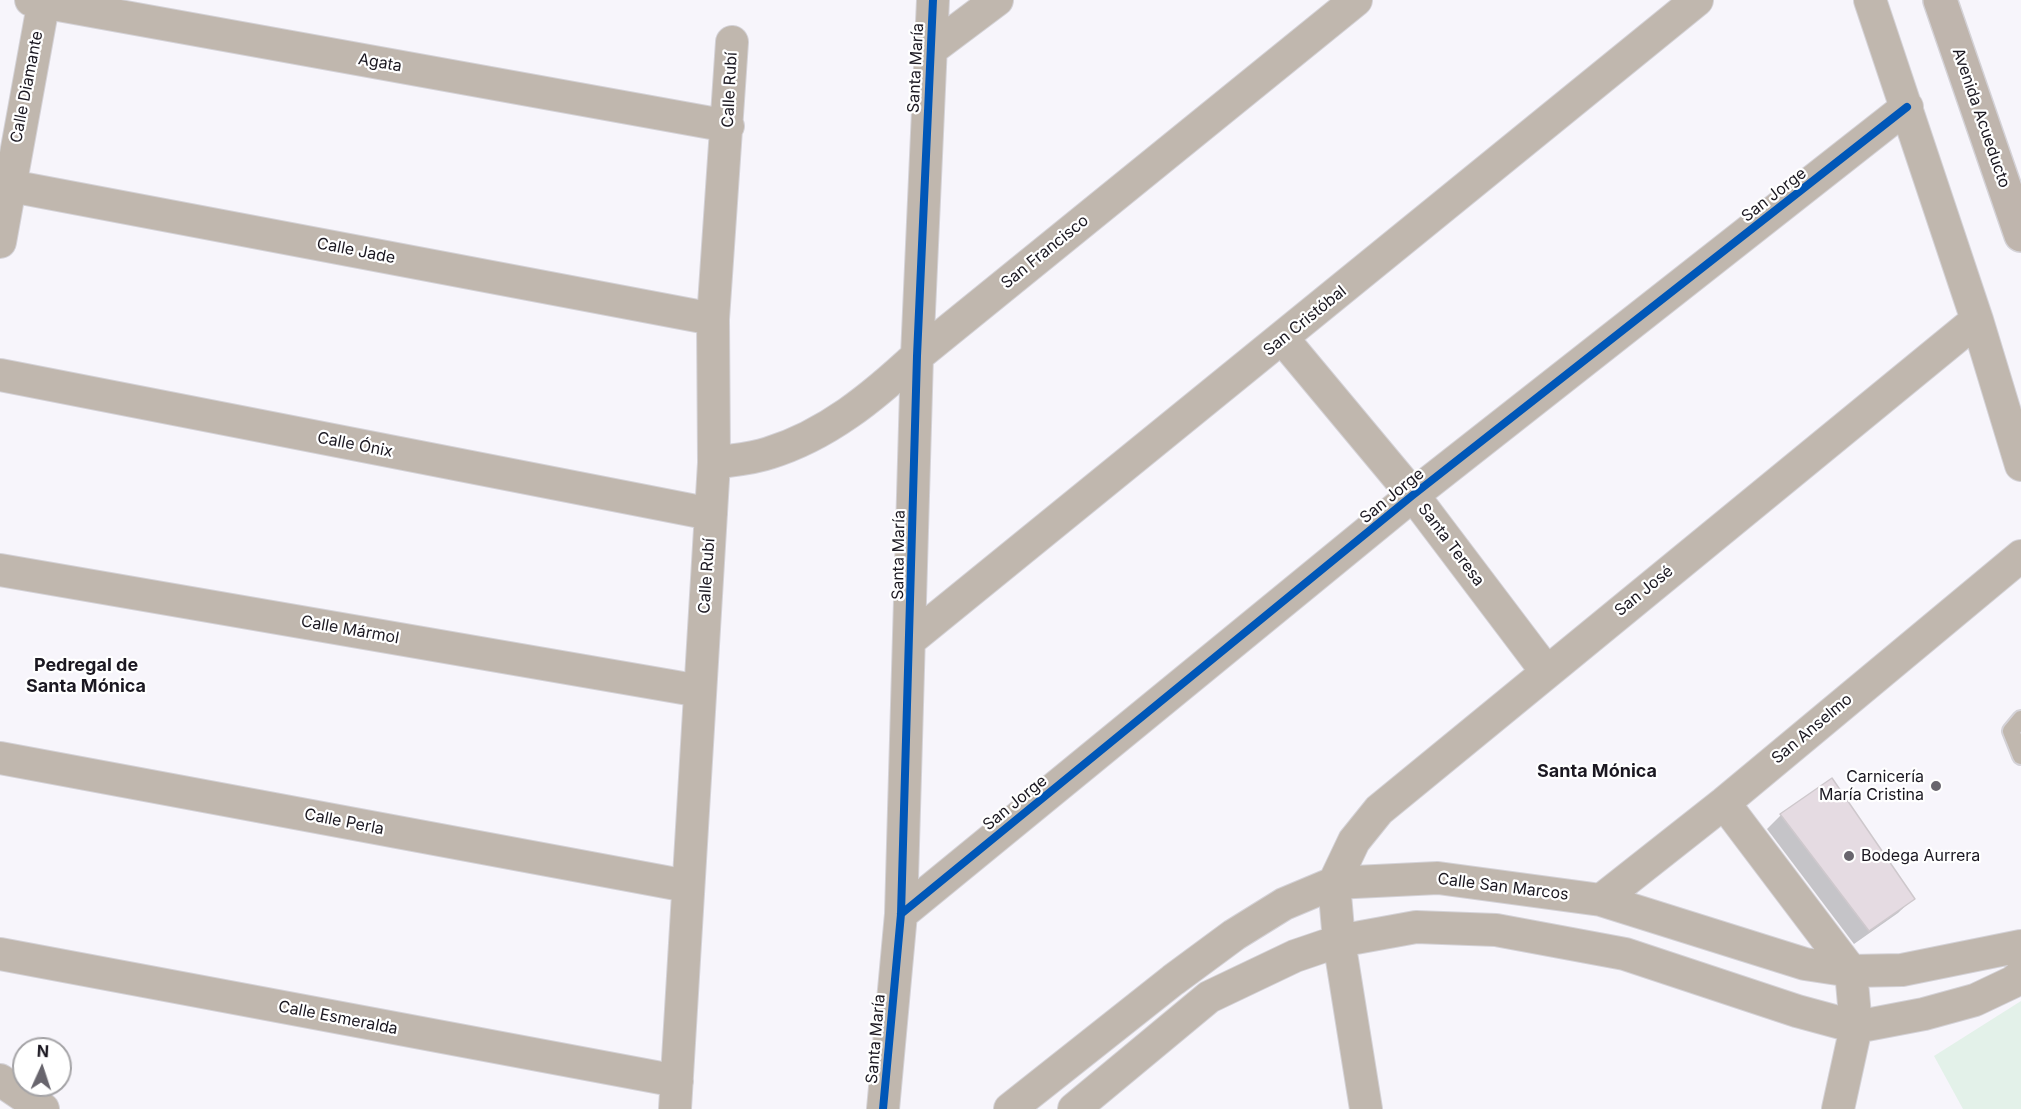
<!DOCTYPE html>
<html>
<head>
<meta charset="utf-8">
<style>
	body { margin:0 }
	#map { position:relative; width:2021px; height:1109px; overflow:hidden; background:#f7f5fb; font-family:Inter,sans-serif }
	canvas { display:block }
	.north { position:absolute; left:12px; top:1037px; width:60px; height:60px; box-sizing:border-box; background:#fff; border:2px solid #a4a3a6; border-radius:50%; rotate:3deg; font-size:16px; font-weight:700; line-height:24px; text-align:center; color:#1b1821 }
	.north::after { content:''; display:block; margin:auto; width:21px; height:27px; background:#68656d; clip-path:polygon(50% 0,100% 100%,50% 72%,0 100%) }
</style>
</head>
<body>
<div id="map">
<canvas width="2021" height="1109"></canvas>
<div class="north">N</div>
</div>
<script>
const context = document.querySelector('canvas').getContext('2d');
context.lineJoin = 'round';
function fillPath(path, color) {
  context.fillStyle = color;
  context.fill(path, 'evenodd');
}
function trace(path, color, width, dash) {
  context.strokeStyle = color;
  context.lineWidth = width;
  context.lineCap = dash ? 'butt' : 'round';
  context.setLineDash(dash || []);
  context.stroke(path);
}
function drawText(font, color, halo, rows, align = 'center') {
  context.font = font + ' Inter,sans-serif';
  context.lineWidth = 4.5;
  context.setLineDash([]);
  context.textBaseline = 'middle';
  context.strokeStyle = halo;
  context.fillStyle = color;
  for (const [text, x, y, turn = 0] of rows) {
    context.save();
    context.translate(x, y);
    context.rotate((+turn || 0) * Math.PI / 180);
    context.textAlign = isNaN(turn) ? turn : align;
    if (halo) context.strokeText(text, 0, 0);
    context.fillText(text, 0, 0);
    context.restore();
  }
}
const green = new Path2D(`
	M2021,1001V1109H1963L1934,1056Z`);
const shadow = new Path2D(`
	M1781,815L1913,899L1898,913L1854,944L1767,829Z`);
const building = new Path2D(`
	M1832,778L1915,899L1869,931L1780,814Z`);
const lane = new Path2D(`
	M2021,719L2011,731L2021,756`);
const street = new Path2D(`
	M31,0L728,126
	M1870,0L1977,320L2021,465
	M929,51L997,0
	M0,184L713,319
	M0,242L44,0
	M1283,339L1413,495L1546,671
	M0,375L711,514
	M714,463C732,460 752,459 769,453C827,435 873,397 917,356L1356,0
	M0,570L700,691
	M911,639L1697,0
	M0,758L687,886
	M1724,803L1851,971L1856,1027L1838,1109
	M1601,900L1724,803L2021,556
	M901,914L1413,495L1907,107
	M0,954L677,1081
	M0,1080L43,1109
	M675,1109L714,463L713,319L732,42
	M883,1109L901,914L917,356L933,0
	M1010,1109L1173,980L1234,935L1284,904L1334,883L1438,878L1601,900L1805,964L1851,971L1902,970L2021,946
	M1074,1109L1209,997L1295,956L1339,941L1416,927L1496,930L1625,954L1797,1011L1856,1027L1924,1014L1975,1000L2013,982L2021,975
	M1366,1109L1339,941L1334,883L1354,841L1379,810L1977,320`);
const secondary = new Path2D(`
	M1940,0L2021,235`);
const cycleway = new Path2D(`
	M901,914L1413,495L1907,107
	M883,1109L901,914L917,356L933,0`);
const markers = [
	[1936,786,6,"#68656d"],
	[1849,856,6,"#68656d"]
];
const streetNames = [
	["Agata",380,63,10],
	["Santa María",916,68,-87],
	["Calle Diamante",27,87,-79],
	["Calle Rubí",730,90,-87],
	["Avenida Acueducto",1981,118,71],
	["San Jorge",1774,195,-38],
	["Calle Jade",356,251,11],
	["San Francisco",1045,252,-39],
	["San Cristóbal",1305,321,-39],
	["Calle Ónix",355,445,11],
	["San Jorge",1392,496,-39],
	["Santa Teresa",1451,545,53],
	["Santa María",899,555,-89],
	["Calle Rubí",707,576,-86],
	["San José",1644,591,-39],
	["Calle Mármol",350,630,10],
	["San Anselmo",1812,729,-40],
	["San Jorge",1015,803,-39],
	["Calle Perla",344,822,11],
	["Calle San Marcos",1503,887,7],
	["Calle Esmeralda",338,1018,11],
	["Santa María",876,1039,-85]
];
const poiNames = [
	["Carnicería",1924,777],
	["María Cristina",1924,795],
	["Bodega Aurrera",1861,856,"left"]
];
const neighbourhoodNames = [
	["Pedregal de",86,666],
	["Santa Mónica",86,687],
	["Santa Mónica",1597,772]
];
fillPath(green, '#e3f1e9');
fillPath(shadow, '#0003');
fillPath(building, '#e5dbe2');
trace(building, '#cec8cc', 1.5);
trace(lane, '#d4d2d7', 20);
trace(street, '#d4d2d7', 34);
trace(secondary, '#d4d2d7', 36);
trace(lane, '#c0b7ae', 16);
trace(street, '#c0b7ae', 32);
trace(secondary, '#bfb5ad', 33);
trace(cycleway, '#0057b8', 8);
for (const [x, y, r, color] of markers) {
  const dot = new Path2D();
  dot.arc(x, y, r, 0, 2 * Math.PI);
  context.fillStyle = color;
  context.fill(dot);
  trace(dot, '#fff', 2);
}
drawText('16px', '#1b1821', '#fff', streetNames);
drawText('16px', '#1b1821', '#fff', poiNames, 'right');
drawText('bold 18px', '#1b1821', '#fff', neighbourhoodNames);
</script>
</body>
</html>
